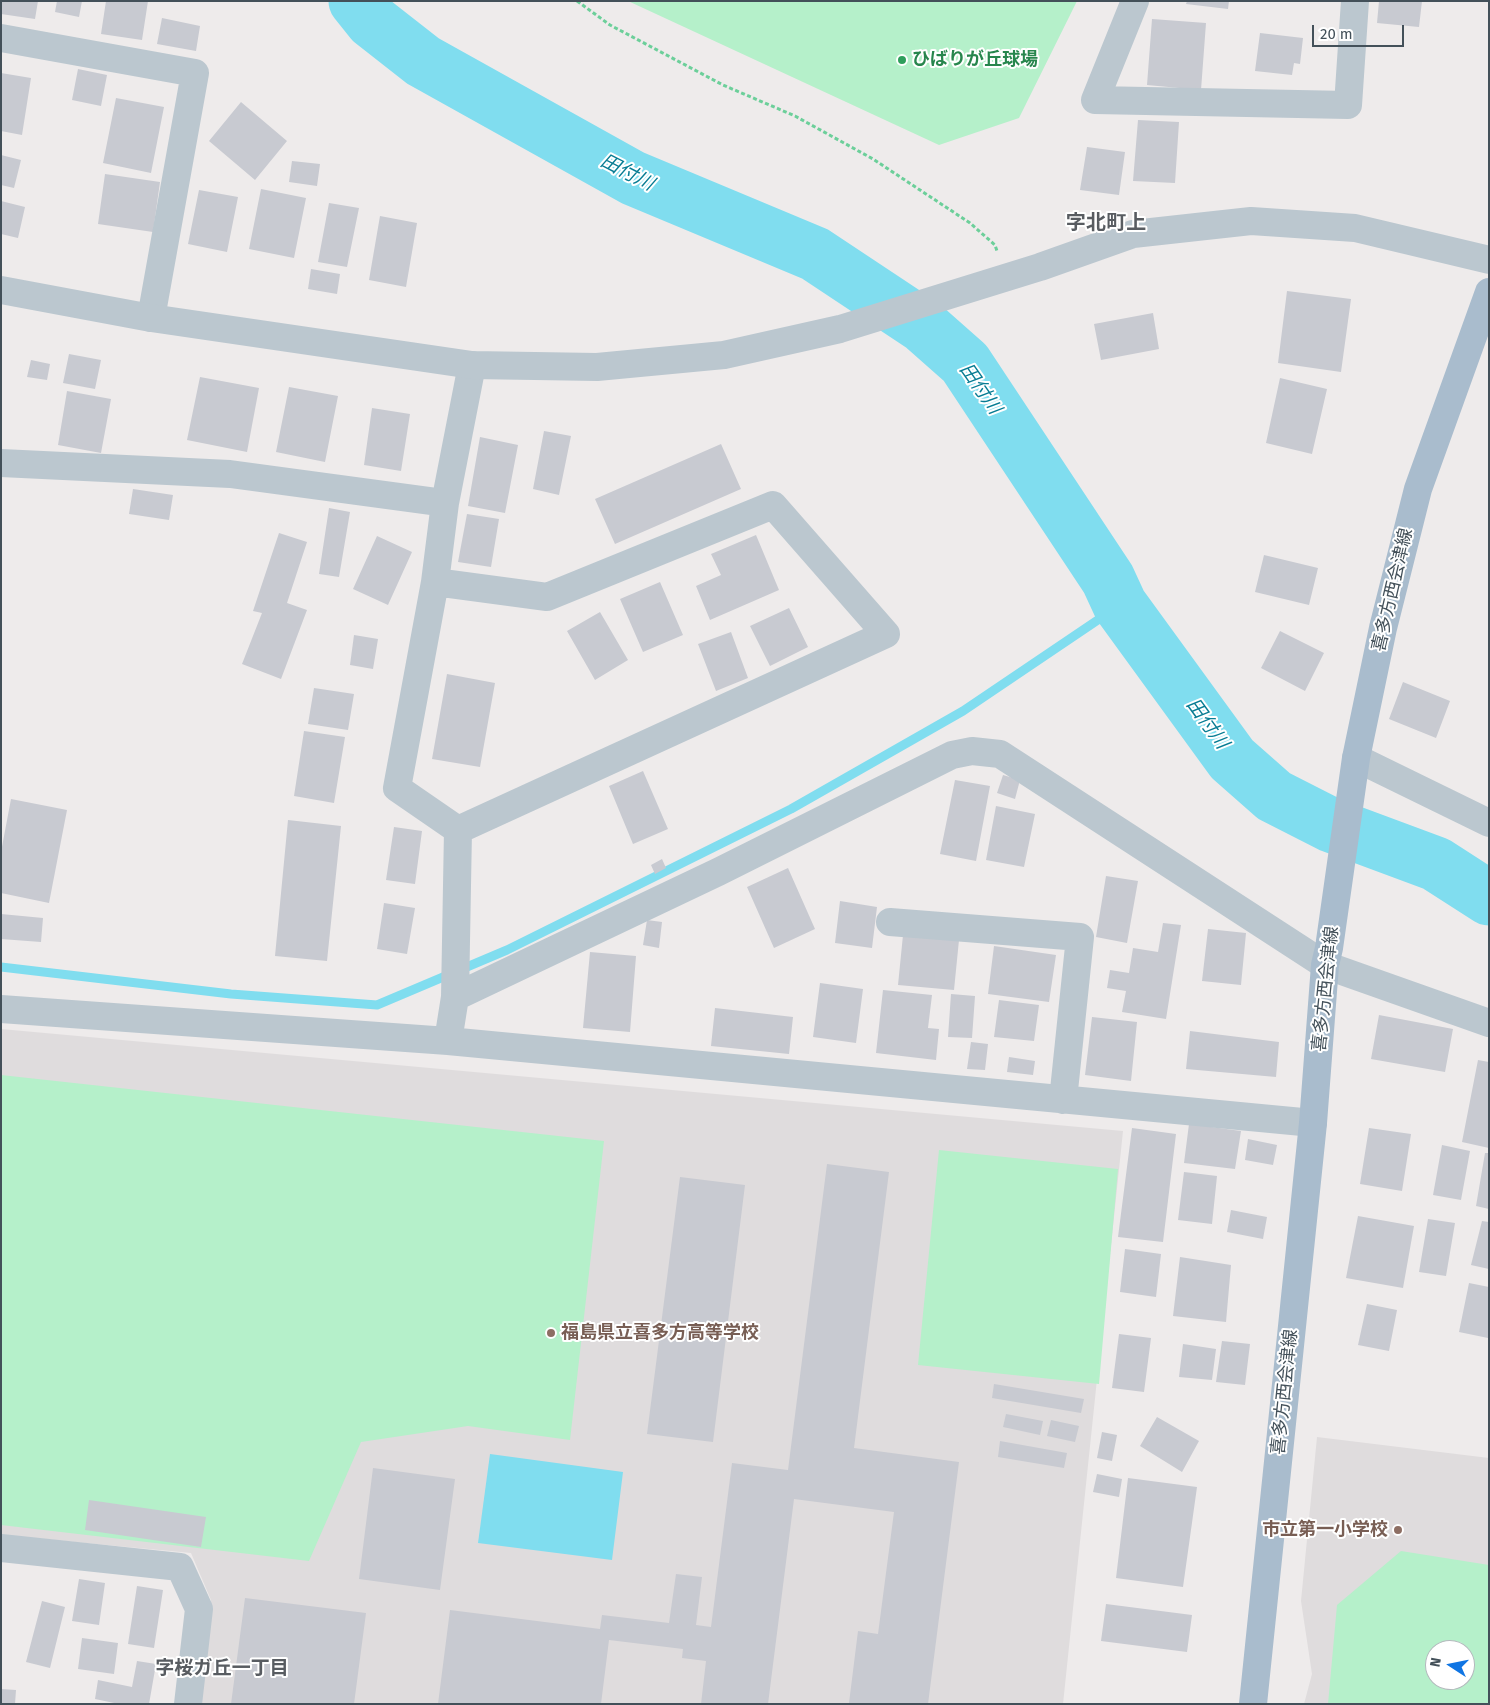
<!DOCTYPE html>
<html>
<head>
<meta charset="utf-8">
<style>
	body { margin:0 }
	#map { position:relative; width:1490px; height:1705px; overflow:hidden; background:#eeebeb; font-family:"Fira Sans",sans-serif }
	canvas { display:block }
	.frame { position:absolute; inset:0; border:2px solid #435059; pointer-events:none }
	.north { position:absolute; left:1425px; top:1640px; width:50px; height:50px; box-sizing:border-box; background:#fff; border:1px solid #b4b9bd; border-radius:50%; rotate:281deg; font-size:14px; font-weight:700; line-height:20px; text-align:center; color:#435059 }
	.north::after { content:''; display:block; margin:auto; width:18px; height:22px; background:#1075e3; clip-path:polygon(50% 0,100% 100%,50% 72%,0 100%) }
	.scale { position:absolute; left:1312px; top:25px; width:92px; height:22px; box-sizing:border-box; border:2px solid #435059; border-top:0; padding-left:6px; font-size:15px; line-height:18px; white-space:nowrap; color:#435059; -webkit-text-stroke:4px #fff; paint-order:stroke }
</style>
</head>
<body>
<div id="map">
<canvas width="1490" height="1705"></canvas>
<div class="frame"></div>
<div class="north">N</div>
<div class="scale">20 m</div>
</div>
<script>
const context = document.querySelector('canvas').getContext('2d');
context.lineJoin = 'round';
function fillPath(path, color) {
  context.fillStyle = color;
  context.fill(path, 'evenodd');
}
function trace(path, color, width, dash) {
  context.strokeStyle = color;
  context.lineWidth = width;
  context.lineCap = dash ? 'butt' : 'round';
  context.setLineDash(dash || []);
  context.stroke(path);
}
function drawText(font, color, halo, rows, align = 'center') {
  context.font = font + ' "Fira Sans","Noto Sans JP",sans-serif';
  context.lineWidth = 4;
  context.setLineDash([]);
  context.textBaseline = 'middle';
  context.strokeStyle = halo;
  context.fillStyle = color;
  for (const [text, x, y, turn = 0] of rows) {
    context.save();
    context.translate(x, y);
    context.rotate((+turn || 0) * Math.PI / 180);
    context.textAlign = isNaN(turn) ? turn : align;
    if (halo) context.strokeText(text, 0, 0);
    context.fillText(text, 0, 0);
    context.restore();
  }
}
const education = new Path2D(`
	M1,1029L1123,1131L1063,1704H200L211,1600L191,1553L1,1535Z
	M1317,1437L1489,1458V1704H1304L1312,1674L1301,1601ZM1435,1650H1465V1680H1435Z`);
const green = new Path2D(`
	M628,1H1077L1019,118L939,145Z
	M1,1075L604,1141L570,1440L468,1426L361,1442L309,1561L1,1525Z
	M939,1150L1118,1169L1099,1384L918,1365Z
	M1401,1551L1489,1565V1704H1328L1337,1605ZM1435,1650H1465V1680H1435Z`);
const water = new Path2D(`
	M490,1454L623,1472L612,1560L478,1543Z`);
const stream = new Path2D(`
	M1,967L231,994L377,1005L507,950L791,809L963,711L1120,605`);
const river = new Path2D(`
	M356,1L372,21L423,61L633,178L815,254L922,325L965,363L1108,579L1120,605L1232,759L1274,796L1331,825L1436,864L1489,898`);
const building = new Path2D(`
	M1,1H38L35,19L1,14Z
	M57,1H82L79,17L55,12Z
	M106,1H148L142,40L101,34Z
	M1187,1H1229L1228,9L1186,4Z
	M1379,1H1422L1419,27L1377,23Z
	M162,18L200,26L196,51L157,44Z
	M1152,19L1206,23L1201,90L1147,85Z
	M1260,33L1303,38L1300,64L1294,63L1292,75L1255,71Z
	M78,69L107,75L101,106L72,100Z
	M1,73L31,78L22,135L1,131Z
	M116,98L164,107L151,173L103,163Z
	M241,102L287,141L255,180L209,141Z
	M1138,120L1179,122L1175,183L1133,181Z
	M1087,147L1125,152L1119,195L1080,190Z
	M1,155L21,160L14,188L1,185Z
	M292,161L320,164L317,186L289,182Z
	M105,174L160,182L153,232L98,224Z
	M261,189L306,198L294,258L249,249Z
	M199,190L238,197L227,252L188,244Z
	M1,201L25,207L18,238L1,234Z
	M329,203L359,208L347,267L318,262Z
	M380,216L417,223L406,287L369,280Z
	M311,269L340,274L337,294L308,289Z
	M1287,291L1351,299L1341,372L1278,363Z
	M1153,313L1159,349L1101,360L1094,324Z
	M69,354L101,360L95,389L63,383Z
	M31,360L50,364L47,380L27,377Z
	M200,377L259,388L247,452L187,440Z
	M1280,378L1327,389L1312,454L1266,443Z
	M289,387L338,396L325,462L276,452Z
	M67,391L111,399L101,453L58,445Z
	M372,408L410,414L401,471L364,465Z
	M544,431L571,436L559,495L533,489Z
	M480,437L518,445L505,513L468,506Z
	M721,444L741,489L615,544L595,499Z
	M133,489L173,495L169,520L129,514Z
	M329,508L350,512L339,577L319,574Z
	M467,514L499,519L491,567L458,562Z
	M279,533L307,542L287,603L307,610L281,679L242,664L262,613L253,611Z
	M756,535L779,590L710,620L696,586L721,575L711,554Z
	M377,536L412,552L388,605L353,589Z
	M1264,555L1318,568L1309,605L1255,592Z
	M660,582L683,635L643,652L620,599Z
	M789,608L808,647L770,666L750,626Z
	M600,612L628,660L595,680L567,631Z
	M1280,631L1324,653L1305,691L1261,668Z
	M731,632L748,678L716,691L698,644Z
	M354,635L378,639L373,669L350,665Z
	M447,674L495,683L480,767L432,759Z
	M1403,682L1450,701L1436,738L1389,719Z
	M314,688L354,694L348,730L308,724Z
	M304,731L345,737L334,803L294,796Z
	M643,771L668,829L633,844L609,786Z
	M1003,775L1020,780L1015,799L997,793Z
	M955,780L990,786L976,861L940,854Z
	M11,799L67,810L49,903L1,893V852Z
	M996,806L1035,814L1024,867L986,860Z
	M288,820L341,826L327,961L275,956Z
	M394,827L422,831L415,884L386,880Z
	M662,859L666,868L655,874L651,865Z
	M788,868L815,929L774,948L747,887Z
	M1106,876L1138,881L1127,943L1096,937Z
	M840,901L877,907L872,948L835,943Z
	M384,903L415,908L407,954L377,949Z
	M1,914L43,918L41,942L1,939Z
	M647,920L662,922L659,948L643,945Z
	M1163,923L1181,925L1166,1019L1122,1012L1126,991L1107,988L1110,970L1129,973L1133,948L1158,952Z
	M1208,929L1246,933L1241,985L1202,981Z
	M903,935L959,940L954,990L898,985Z
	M994,946L1056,955L1049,1002L988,994Z
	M590,952L636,956L630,1032L583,1028Z
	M820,983L863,989L856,1043L813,1037Z
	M883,990L932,995L928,1028L939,1029L936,1060L876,1053Z
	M951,994L975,996L972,1038L948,1037Z
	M999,1000L1039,1005L1034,1041L994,1037Z
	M715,1008L793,1017L789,1054L711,1046Z
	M1379,1015L1453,1029L1445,1072L1371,1059Z
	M1092,1017L1137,1022L1131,1081L1085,1075Z
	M1190,1031L1279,1042L1276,1077L1186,1069Z
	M971,1042L988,1044L985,1070L967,1069Z
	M1009,1057L1035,1061L1033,1075L1007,1072Z
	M1478,1060L1489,1062V1148L1462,1142Z
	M1189,1124L1241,1131L1235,1169L1184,1163Z
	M1132,1128L1176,1134L1163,1242L1118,1237Z
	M1369,1128L1411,1134L1402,1191L1360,1184Z
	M1248,1139L1277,1145L1273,1165L1245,1160Z
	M1442,1145L1470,1151L1461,1200L1433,1195Z
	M1485,1153H1489V1209L1476,1206Z
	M827,1164L889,1172L854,1448L959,1462L928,1704L849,1703L858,1631L878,1634L894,1512L794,1499L768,1704H701L706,1661L682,1658L683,1649L609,1640L601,1704H438L450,1610L600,1629L602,1615L669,1623L676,1574L702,1577L696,1625L711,1627L732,1463L788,1470Z
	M1184,1172L1217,1176L1212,1224L1178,1220Z
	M680,1177L745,1185L713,1442L647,1434Z
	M1231,1210L1267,1217L1263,1239L1227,1232Z
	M1358,1216L1414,1226L1403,1288L1346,1278Z
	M1428,1219L1455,1223L1446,1276L1419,1272Z
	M1482,1221L1489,1222V1269L1471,1265Z
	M1125,1249L1161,1254L1156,1297L1120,1292Z
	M1180,1257L1231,1265L1226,1322L1173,1316Z
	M1469,1283L1489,1287L1488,1338L1459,1332Z
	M1367,1304L1397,1310L1389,1351L1358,1345Z
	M1119,1334L1151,1338L1144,1392L1112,1388Z
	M1222,1341L1250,1344L1245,1385L1216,1382Z
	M1183,1344L1216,1349L1212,1380L1179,1377Z
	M994,1384L1084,1399L1081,1413L992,1398Z
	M1006,1414L1043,1421L1040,1435L1003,1427Z
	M1157,1417L1199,1441L1182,1472L1140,1446Z
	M1051,1420L1079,1426L1075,1442L1047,1436Z
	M1102,1432L1117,1435L1112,1461L1097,1458Z
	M1000,1441L1067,1453L1064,1468L998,1457Z
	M373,1468L455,1479L440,1590L359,1579Z
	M1097,1474L1122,1479L1119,1497L1093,1492Z
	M1128,1478L1197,1487L1183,1587L1116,1578Z
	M89,1500L206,1517L201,1547L85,1530Z
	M79,1579L105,1583L99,1625L72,1621Z
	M137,1586L163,1590L154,1648L128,1644Z
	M245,1598L366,1613L354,1704H231Z
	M42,1601L65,1607L50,1668L26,1662Z
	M1106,1604L1192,1615L1187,1652L1101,1641Z
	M82,1638L118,1643L114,1674L78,1669Z
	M137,1661L156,1664L149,1704H119L95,1699L98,1680L132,1687Z
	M1,1689L16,1690L15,1704H1Z`);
const path = new Path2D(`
	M577,1L610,25L723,85L795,116L873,159L970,223L995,245L997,251`);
const minor = new Path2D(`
	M1135,1L1095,100L1348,105L1355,1
	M1,38L195,73L151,318
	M1,463L230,474L445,503
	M435,582L547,597L773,505L886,634L458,830
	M1356,758L1489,823
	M458,830L397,788L435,582L445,503L472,365
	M890,922L1080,937L1063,1100
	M455,997L718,872L952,755L972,751L1000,754L1325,965L1489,1023
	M1,1009L448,1041L1313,1123
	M448,1041L455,997L458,830
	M1,1548L180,1567L199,1609L188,1704`);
const tertiary = new Path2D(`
	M1,290L151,318L472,365L597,367L724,355L840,329L1040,267L1133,234L1251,221L1355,228L1489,260`);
const primary = new Path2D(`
	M1253,1704L1313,1123L1325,965L1329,948L1356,758L1383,628L1418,489L1489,292`);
const markers = [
	[902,60,5,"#2e9e5b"],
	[551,1333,5,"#8d6e63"],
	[1398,1530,5,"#8d6e63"]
];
const leisureNames = [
	["ひばりが丘球場",912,60]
];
const streetNames = [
	["喜多方西会津線",1393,590,-77],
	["喜多方西会津線",1326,989,-84],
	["喜多方西会津線",1285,1392,-84]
];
const educationNames = [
	["福島県立喜多方高等学校",561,1333],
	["市立第一小学校",1388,1530,"right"]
];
const waterNames = [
	["田付川",627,173,27],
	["田付川",980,389,55],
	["田付川",1207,724,54]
];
const neighbourhoodNames = [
	["字桜ガ丘一丁目",222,1669]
];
const quarterNames = [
	["字北町上",1106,223]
];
fillPath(education, '#dfdcdd');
fillPath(green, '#b5f0ca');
fillPath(water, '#80ddef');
trace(stream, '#80ddef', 9);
trace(river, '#80ddef', 55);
fillPath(building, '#c8cad1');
trace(path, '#6ccf9a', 3, [4, 2.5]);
trace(minor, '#bbc7cf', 28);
trace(tertiary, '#bbc7cf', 28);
trace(primary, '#a9bccd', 28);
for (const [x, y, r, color] of markers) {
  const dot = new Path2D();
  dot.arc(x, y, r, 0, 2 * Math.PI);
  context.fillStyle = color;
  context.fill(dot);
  trace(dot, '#fff', 2);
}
drawText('bold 18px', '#27864d', '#fff', leisureNames, 'left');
drawText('18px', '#435059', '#fff', streetNames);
drawText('bold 18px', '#785e54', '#fff', educationNames, 'left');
drawText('italic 19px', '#077c93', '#fff', waterNames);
drawText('bold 19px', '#585c61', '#fff', neighbourhoodNames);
drawText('bold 20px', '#585c61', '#fff', quarterNames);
</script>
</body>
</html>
